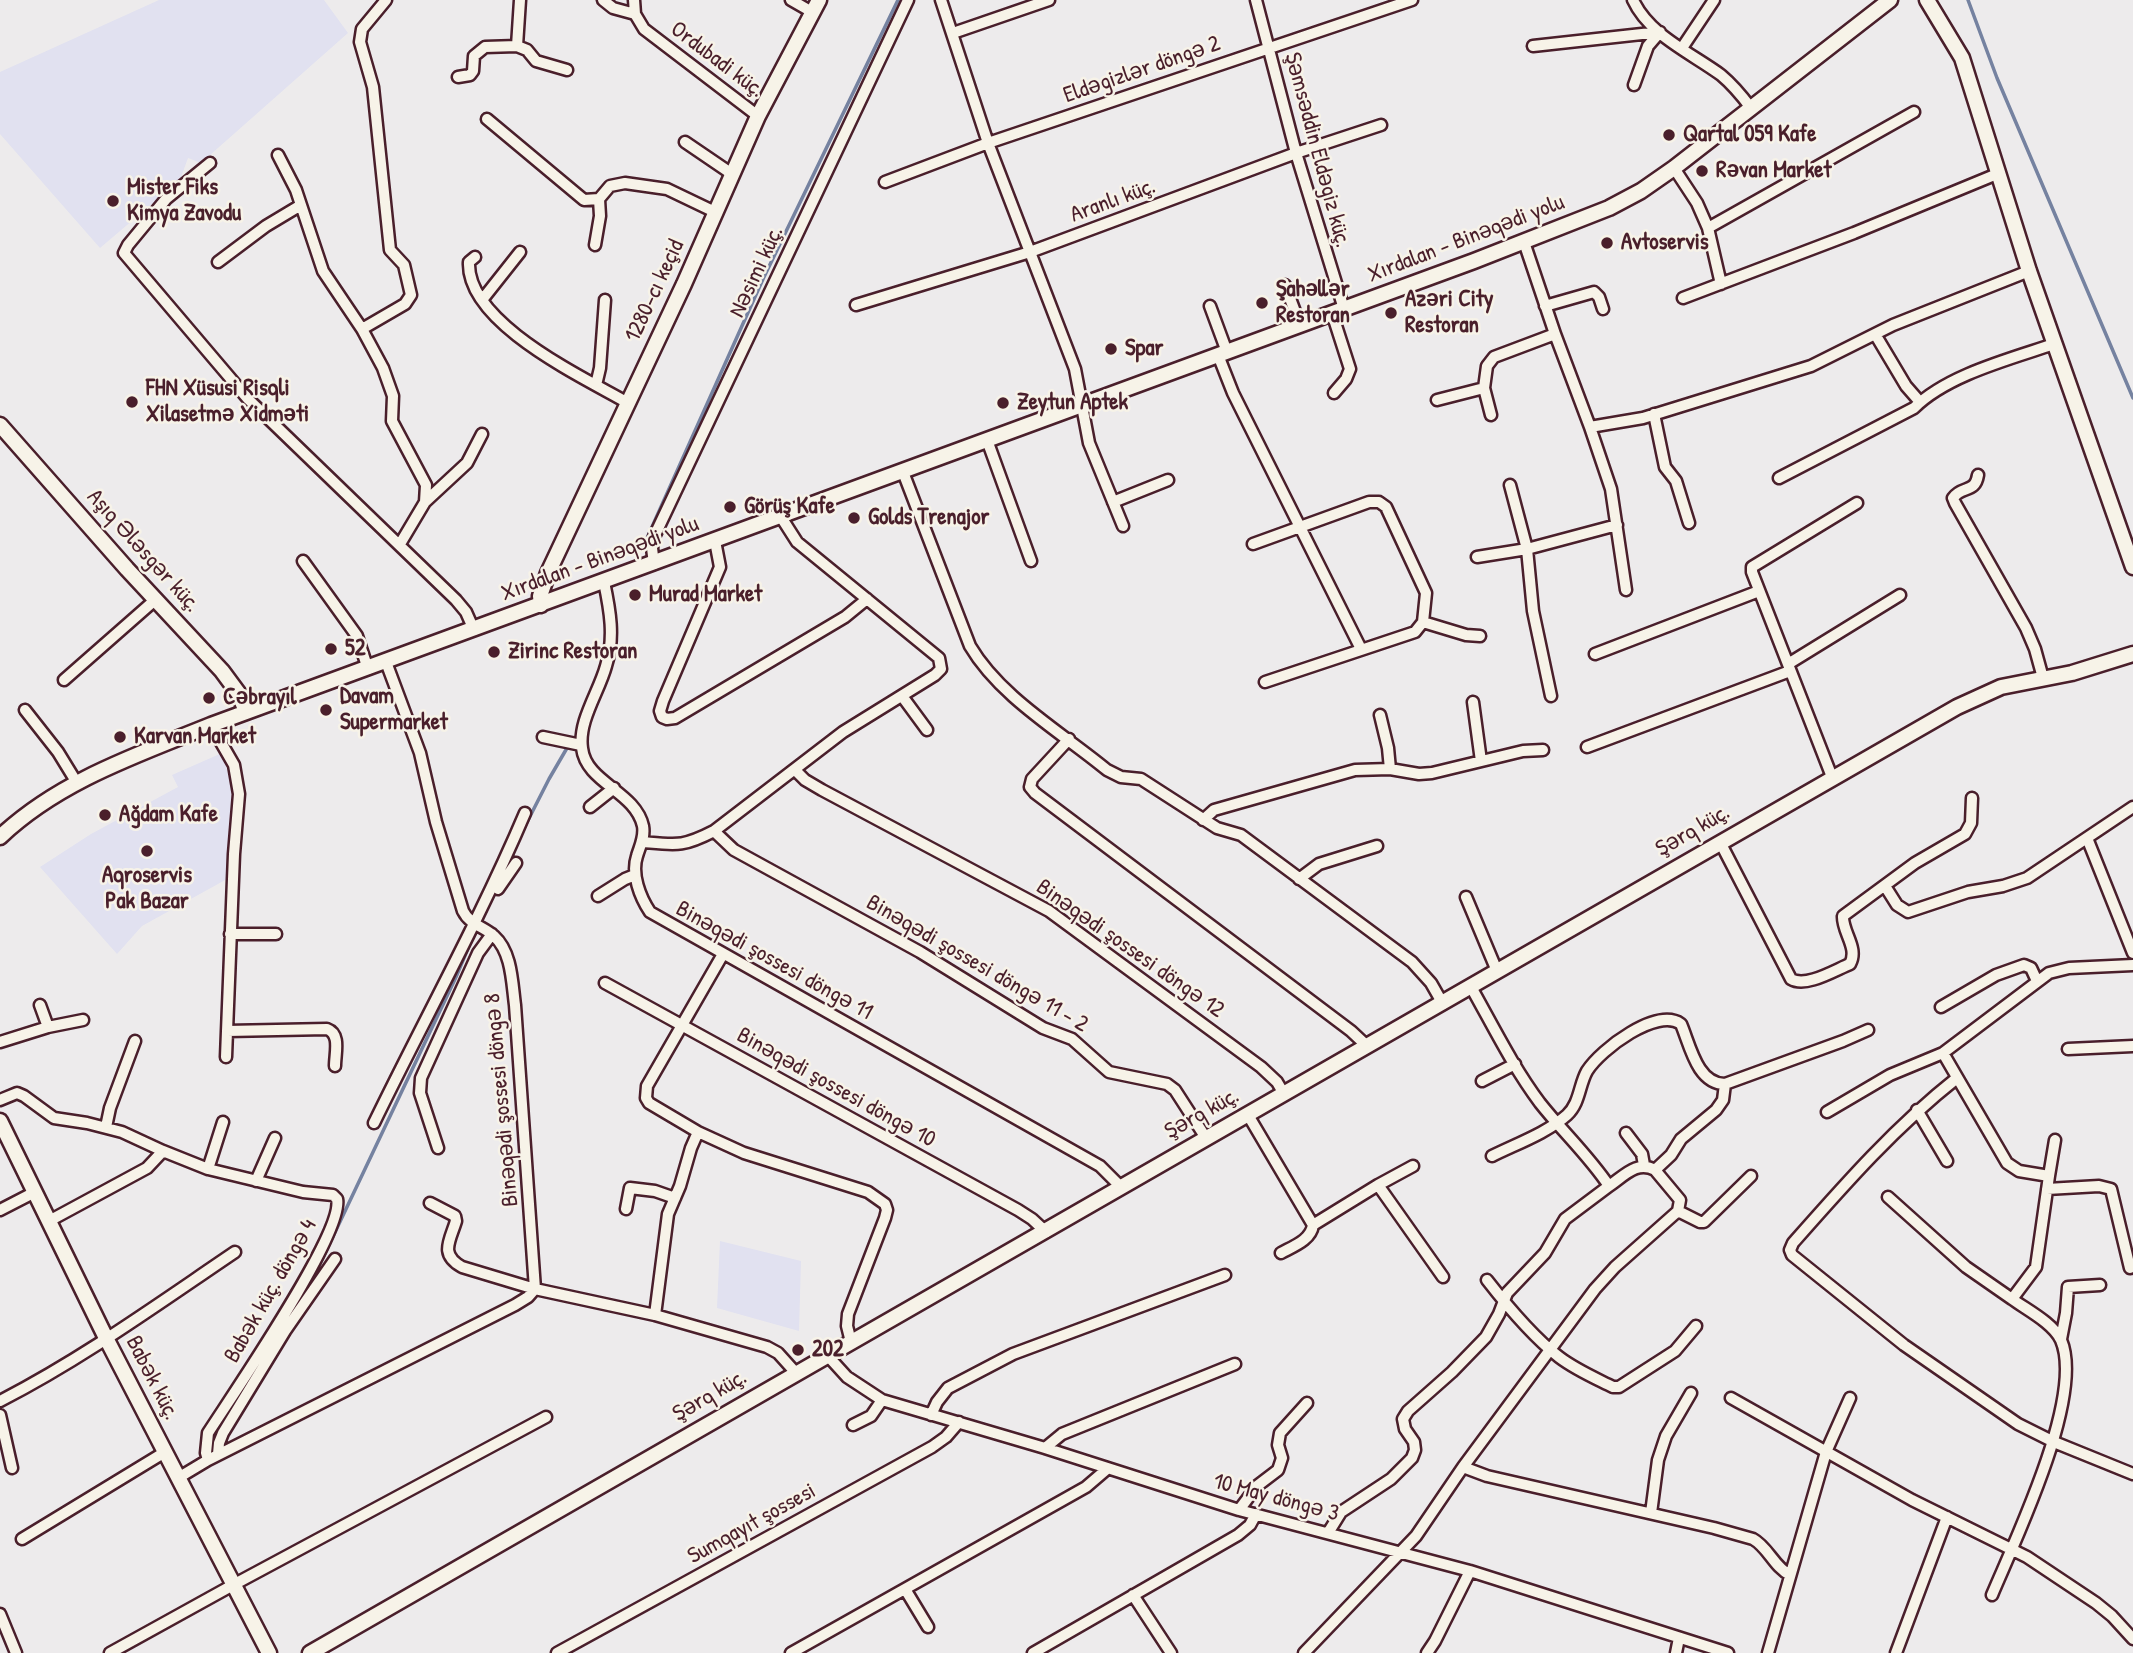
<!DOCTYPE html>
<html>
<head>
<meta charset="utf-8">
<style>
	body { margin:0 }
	canvas { display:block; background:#edebec }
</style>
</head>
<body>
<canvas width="2133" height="1653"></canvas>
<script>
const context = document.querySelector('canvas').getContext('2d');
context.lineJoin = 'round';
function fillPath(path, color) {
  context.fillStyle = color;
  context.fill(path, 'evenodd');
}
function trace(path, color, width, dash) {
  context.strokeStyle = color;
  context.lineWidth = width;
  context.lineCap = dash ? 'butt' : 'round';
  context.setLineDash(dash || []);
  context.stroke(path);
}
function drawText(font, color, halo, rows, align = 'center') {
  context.font = font + ' "Patrick Hand",sans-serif';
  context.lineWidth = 5;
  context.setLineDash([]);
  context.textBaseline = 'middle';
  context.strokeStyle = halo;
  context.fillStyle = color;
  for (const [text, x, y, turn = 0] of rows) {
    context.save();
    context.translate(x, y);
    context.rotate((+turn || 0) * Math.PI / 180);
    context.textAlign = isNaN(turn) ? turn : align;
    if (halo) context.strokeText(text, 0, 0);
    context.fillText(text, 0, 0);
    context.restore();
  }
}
const built = new Path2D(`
	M159,0H324L348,33L201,163L188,158L180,180L100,248L0,134V72Z
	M222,753L233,790L227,879L142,926L117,954L40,867L91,834L178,787L172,775Z
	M720,1241L801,1261L799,1331L717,1308Z`);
const stream = new Path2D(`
	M1968,0L1997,78L2133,398
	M643,547L763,279L898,0
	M521,834L549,779L567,748
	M287,1320L319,1266L456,977L474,934
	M211,1440L264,1356`);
const street = new Path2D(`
	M603,0L613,8L635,14
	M634,0L635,14L644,29L758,116
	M791,0L812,12
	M941,0L988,143L1075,369L1089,443L1123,526
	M1256,0L1296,153L1344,309
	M1633,0C1649,35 1691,53 1721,75C1733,85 1742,96 1751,108
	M953,33L1049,0
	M517,46L520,0
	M1533,46L1660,32L1648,46L1634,85
	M1682,48L1714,0
	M458,77L470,75L473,71L474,56L485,47L517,46L527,50L536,61L567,70
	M487,119L584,200L599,199L610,186L625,183L667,189L715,212
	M685,142L732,174
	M278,155L296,190L323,271L362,329L383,368L393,396L392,421L426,485L425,502L400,544
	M210,163L166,199L128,245L124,253L248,399L456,600L466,612L474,630
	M1674,168L1697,203L1708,228L1721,284
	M885,182L988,143L1412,0
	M1708,228L1914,112
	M1524,242L1555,334L1590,427L1611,489L1626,590
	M595,245L600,216L599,199
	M475,257L469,262C466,323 583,377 628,403
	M218,262L266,226L301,205
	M1285,285L1300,325
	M1683,298L1854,233L1997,174
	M482,300L520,252
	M856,305L1030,252L1296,153L1381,125
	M1210,306L1227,352
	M1545,306L1594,292L1599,297L1603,309
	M1332,313L1350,369L1346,379L1334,393
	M362,329L405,304L411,295L404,265L390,250L373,87L360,42L362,29L386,0
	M1875,334L1906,386L1920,402
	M1218,355L1233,393L1361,649
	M596,385L600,368L605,300
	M1484,388L1491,415
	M1437,400L1484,388L1487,366L1494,357L1555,334
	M1654,414L1665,467L1676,481L1689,523
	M1590,427L1643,418L1811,366L1893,325L2029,271
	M987,440L1031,561
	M903,472L970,646C1000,697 1061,732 1107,770L1121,777L1141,779L1217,828L1241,835L1412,962L1431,983L1443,1004
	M1978,475C1975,494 1962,485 1953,498L1955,503L2026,628L2035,649L2043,678
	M1779,478L1914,408C1947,375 2010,359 2054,344
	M1510,485L1527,549L1533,611L1551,696
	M425,502L467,463L482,434
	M1113,502L1168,480
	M715,541L720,567L663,701L660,711L662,717L667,719L675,718L845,617L867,599
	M1253,544L1369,502H1379L1386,507L1426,593L1423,622L1415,632L1265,682
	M1477,557L1527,549L1617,525
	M303,561L357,636L368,669
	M654,564L652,548L654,537L908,0
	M604,582C610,610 615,638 606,666C599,692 578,721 582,748C586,783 635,791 643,826C645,837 640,846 637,856C631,874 640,897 650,912L1100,1166L1120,1186
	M1423,622L1466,635L1480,636
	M1595,654L1759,591
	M386,662L420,753L436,822L463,911C470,925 483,926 494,936C512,952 512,983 515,1005L535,1289L655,1315L767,1347L778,1353L796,1373
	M1788,664L1900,595
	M64,680L155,600
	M902,696L927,730
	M1473,702L1481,761
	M25,710L58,752L77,783
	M1380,715L1388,748L1390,769
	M211,725L234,765L239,794L234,854L227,1031L327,1029C341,1034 335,1053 335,1066
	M543,737L581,745
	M1069,739L1032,779L1030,787L1035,793L1351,1031L1367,1046
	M1587,747L1790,671
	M795,770L805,780L822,790L1049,911L1261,1067L1277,1082L1284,1094
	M1832,777L1752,572V567L1857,503
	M590,807L614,788
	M1203,820L1214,810L1355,770L1390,769L1419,774L1432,773L1523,751L1543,750
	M714,831L734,850L920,952L1043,1028L1072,1039L1109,1072L1167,1084L1175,1090L1206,1138
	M2087,838L2133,953
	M643,842C677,845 683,847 714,831L843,732L935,675L941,669L939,658L797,542L781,517
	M1720,842L1791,979C1806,988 1835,970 1850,964C1859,948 1842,932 1843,916L1915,863L1965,834L1971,823L1972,798
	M1299,879L1319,864L1377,846
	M1885,886L1897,905L1908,912L1968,892L2003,886L2027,878L2133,807
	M498,889L516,863
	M598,896L625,879L635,875
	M1466,897L1497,971
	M230,934H276
	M723,954L647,1086L646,1098L649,1103L698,1132L744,1153L868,1192L885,1204L887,1210L885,1218L848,1314L847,1326L851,1342
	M605,983L1018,1210L1032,1219L1046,1232
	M40,1005L48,1027
	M1941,1007L1996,975L2024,965L2031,968L2037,981
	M0,1042L48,1027L83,1020
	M2068,1049L2133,1046
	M226,1057L227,1031
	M1957,1078C1895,1127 1845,1184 1793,1243L1790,1250L1792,1255L1904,1345L2018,1424L2054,1442L2133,1474
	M1482,1081L1515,1064
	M0,1100L17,1093L24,1096L54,1118L87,1123L122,1132L163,1151L208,1169L303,1192L333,1195L337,1199C345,1232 231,1397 208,1433L206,1453L208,1460
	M1917,1110L1947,1161
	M1827,1112L1890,1075L1943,1053
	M1248,1115L1313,1225L1378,1185L1443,1277
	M374,1123C424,1020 480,919 525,813
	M106,1127L110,1108L135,1041
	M1626,1133L1642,1154L1644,1165
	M438,1148L420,1093L421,1078L478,953L492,934
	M1492,1156C1516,1144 1547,1133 1567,1115C1580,1103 1579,1085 1587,1071C1601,1049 1657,1007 1681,1024C1690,1045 1697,1084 1725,1084L1843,1041L1868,1030
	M208,1169L223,1122
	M2049,1176L2055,1140
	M256,1181L275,1138
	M1378,1185L1413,1166
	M1609,1186C1624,1176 1637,1160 1655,1170
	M2047,1189L2099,1186L2111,1189L2130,1268
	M1888,1197L1966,1267L2012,1299
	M626,1209L630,1188L655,1191L675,1198
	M0,1210L35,1192
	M1678,1211L1700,1222H1704L1751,1176
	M49,1221L147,1168L163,1151
	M1281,1253C1294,1246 1311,1240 1313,1225
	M1487,1280C1508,1307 1532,1336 1559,1357C1576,1370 1595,1378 1613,1387H1619L1675,1351L1696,1326
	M655,1315L668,1214L680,1186L691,1148L698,1132
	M2061,1339L2066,1313L2068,1287L2100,1285
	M827,1355L847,1377L882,1400L1045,1448L1239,1510L1470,1571L1728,1653
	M1731,1398L1912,1500L2027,1557L2096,1603L2112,1616L2133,1639
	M0,1401C82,1359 158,1304 235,1252
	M0,1415L12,1468
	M931,1415L937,1402L948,1388L1013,1354L1225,1275
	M853,1425L871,1416L882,1400
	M1045,1448L1062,1434L1235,1364
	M218,1454L219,1443L223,1433L285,1331L335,1259
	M1463,1467L1487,1476L1714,1528L1753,1539C1768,1547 1774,1567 1790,1575
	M178,1478L208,1460L515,1305L528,1297L535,1289L462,1267C439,1254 450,1241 456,1221L455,1216L430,1203
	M1239,1510L1257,1486L1278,1470L1282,1458L1278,1445L1280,1433L1307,1403
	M1651,1513L1658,1460L1666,1436L1691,1393
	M1328,1533L1341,1512L1391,1479L1412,1458L1415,1450L1414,1442L1405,1429L1403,1419L1408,1411L1452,1372L1486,1337L1499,1314L1507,1293L1545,1253L1565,1219L1609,1186C1589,1156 1562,1131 1540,1103C1513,1067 1493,1026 1471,987
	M22,1539L165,1452
	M905,1589L928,1627
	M1133,1595L1171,1653
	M1992,1595C2015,1540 2085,1396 2061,1340C2053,1323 2027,1310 2012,1299L2036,1267L2049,1176L2019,1171L2007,1163L1943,1053L2049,973L2069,968L2133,965
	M0,1614L16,1653
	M110,1653L233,1585L546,1417
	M557,1653L932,1447L946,1437L959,1422
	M791,1653L1086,1487L1107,1469
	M1033,1653L1238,1535L1250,1525L1256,1514
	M1304,1653L1416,1536L1463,1467L1595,1289L1615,1267L1678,1211L1680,1200L1655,1170L1671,1155L1681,1139L1716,1110L1723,1100L1725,1084
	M1427,1653L1435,1641L1470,1571
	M1676,1653L1679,1638
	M1768,1653L1826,1452L1850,1398
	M1896,1653L1947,1517`);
const secondary = new Path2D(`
	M1927,0L1962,58L2029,271L2133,567
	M0,425L127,569L222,671L239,694L246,712
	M541,605L540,596L548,573L684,284L758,116L819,0
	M0,837C59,781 137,755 211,725L1474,261L1609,208L1641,191L1674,168L1890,0
	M0,1121L106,1338L269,1653
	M310,1653L1957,707L2001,687L2072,673L2133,654`);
const markers = [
	[1669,135,7,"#4a1f2b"],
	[1702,171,7,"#4a1f2b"],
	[113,201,7,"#4a1f2b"],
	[1607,243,7,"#4a1f2b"],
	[1262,303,7,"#4a1f2b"],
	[1391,313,7,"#4a1f2b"],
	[1111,349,7,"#4a1f2b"],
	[132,402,7,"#4a1f2b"],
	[1003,403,7,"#4a1f2b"],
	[730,507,7,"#4a1f2b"],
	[854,518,7,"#4a1f2b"],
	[635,595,7,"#4a1f2b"],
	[331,649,7,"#4a1f2b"],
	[494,652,7,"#4a1f2b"],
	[209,698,7,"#4a1f2b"],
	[326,710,7,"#4a1f2b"],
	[120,737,7,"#4a1f2b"],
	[105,815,7,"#4a1f2b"],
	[147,851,7,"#4a1f2b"],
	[798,1350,7,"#4a1f2b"]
];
const streetNames = [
	["Ordubadi küç.",717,60,37],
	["Eldəgizlər döngə 2",1142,70,-19],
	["Şəmsəddin Eldəgiz küç.",1317,150,75],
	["Aranlı küç.",1113,201,-20],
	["Xırdalan - Binəqədi yolu",1466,239,-21],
	["Nəsimi küç.",757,272,-65],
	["1280-cı keçid",655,291,-65],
	["Aşıq Ələsgər küç.",143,551,48],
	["Xırdalan - Binəqədi yolu",600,559,-20],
	["Şərq küç.",1693,831,-30],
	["Binəqədi şossesi döngə 12",1130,949,35],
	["Binəqədi şossesi döngə 11",774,961,29],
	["Binəqədi şossesi döngə 11 - 2",977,964,30],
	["Binəqədi şossesi döngə 10",836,1088,29],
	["Binəqədi şossesi döngə 8",502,1100,-95],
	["Şərq küç.",1202,1114,-29],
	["Babək küç. döngə 4",271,1291,-60],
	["Babək küç.",152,1378,63],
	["Şərq küç.",710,1396,-30],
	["10 May döngə 3",1276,1498,15],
	["Sumqayıt şossesi",752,1524,-29]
];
const poiNames = [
	["Qartal 059 Kafe",1683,135],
	["Rəvan Market",1716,171],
	["Mister Fiks",127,188],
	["Kimya Zavodu",127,214],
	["Avtoservis",1621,243],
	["Şahəllər",1276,290],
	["Restoran",1276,316],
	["Azəri City",1405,300],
	["Restoran",1405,326],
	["Spar",1125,349],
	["FHN Xüsusi Risqli",146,389],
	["Xilasetmə Xidməti",146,415],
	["Zeytun Aptek",1017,403],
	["Görüş Kafe",744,507],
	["Golds Trenajor",868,518],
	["Murad Market",649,595],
	["52",345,649],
	["Zirinc Restoran",508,652],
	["Davam",340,697],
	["Supermarket",340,723],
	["Cəbrayıl",223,698],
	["Karvan Market",134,737],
	["Ağdam Kafe",119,815],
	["Aqroservis",147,876,"center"],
	["Pak Bazar",147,902,"center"],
	["202",812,1350]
];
fillPath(built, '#e1e1f0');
trace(stream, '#7582a0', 3.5);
trace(street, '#4a1f2b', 15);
trace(secondary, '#4a1f2b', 19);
trace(street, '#f7f3e8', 10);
trace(secondary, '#f7f3e8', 14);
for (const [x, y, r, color] of markers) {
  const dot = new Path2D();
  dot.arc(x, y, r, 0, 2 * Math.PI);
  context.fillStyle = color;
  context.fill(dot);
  trace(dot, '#f7f3e8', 2.5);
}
drawText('23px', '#4a1f2b', '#f7f3e8', streetNames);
drawText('bold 23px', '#4a1f2b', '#f7f3e8', poiNames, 'left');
</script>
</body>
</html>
